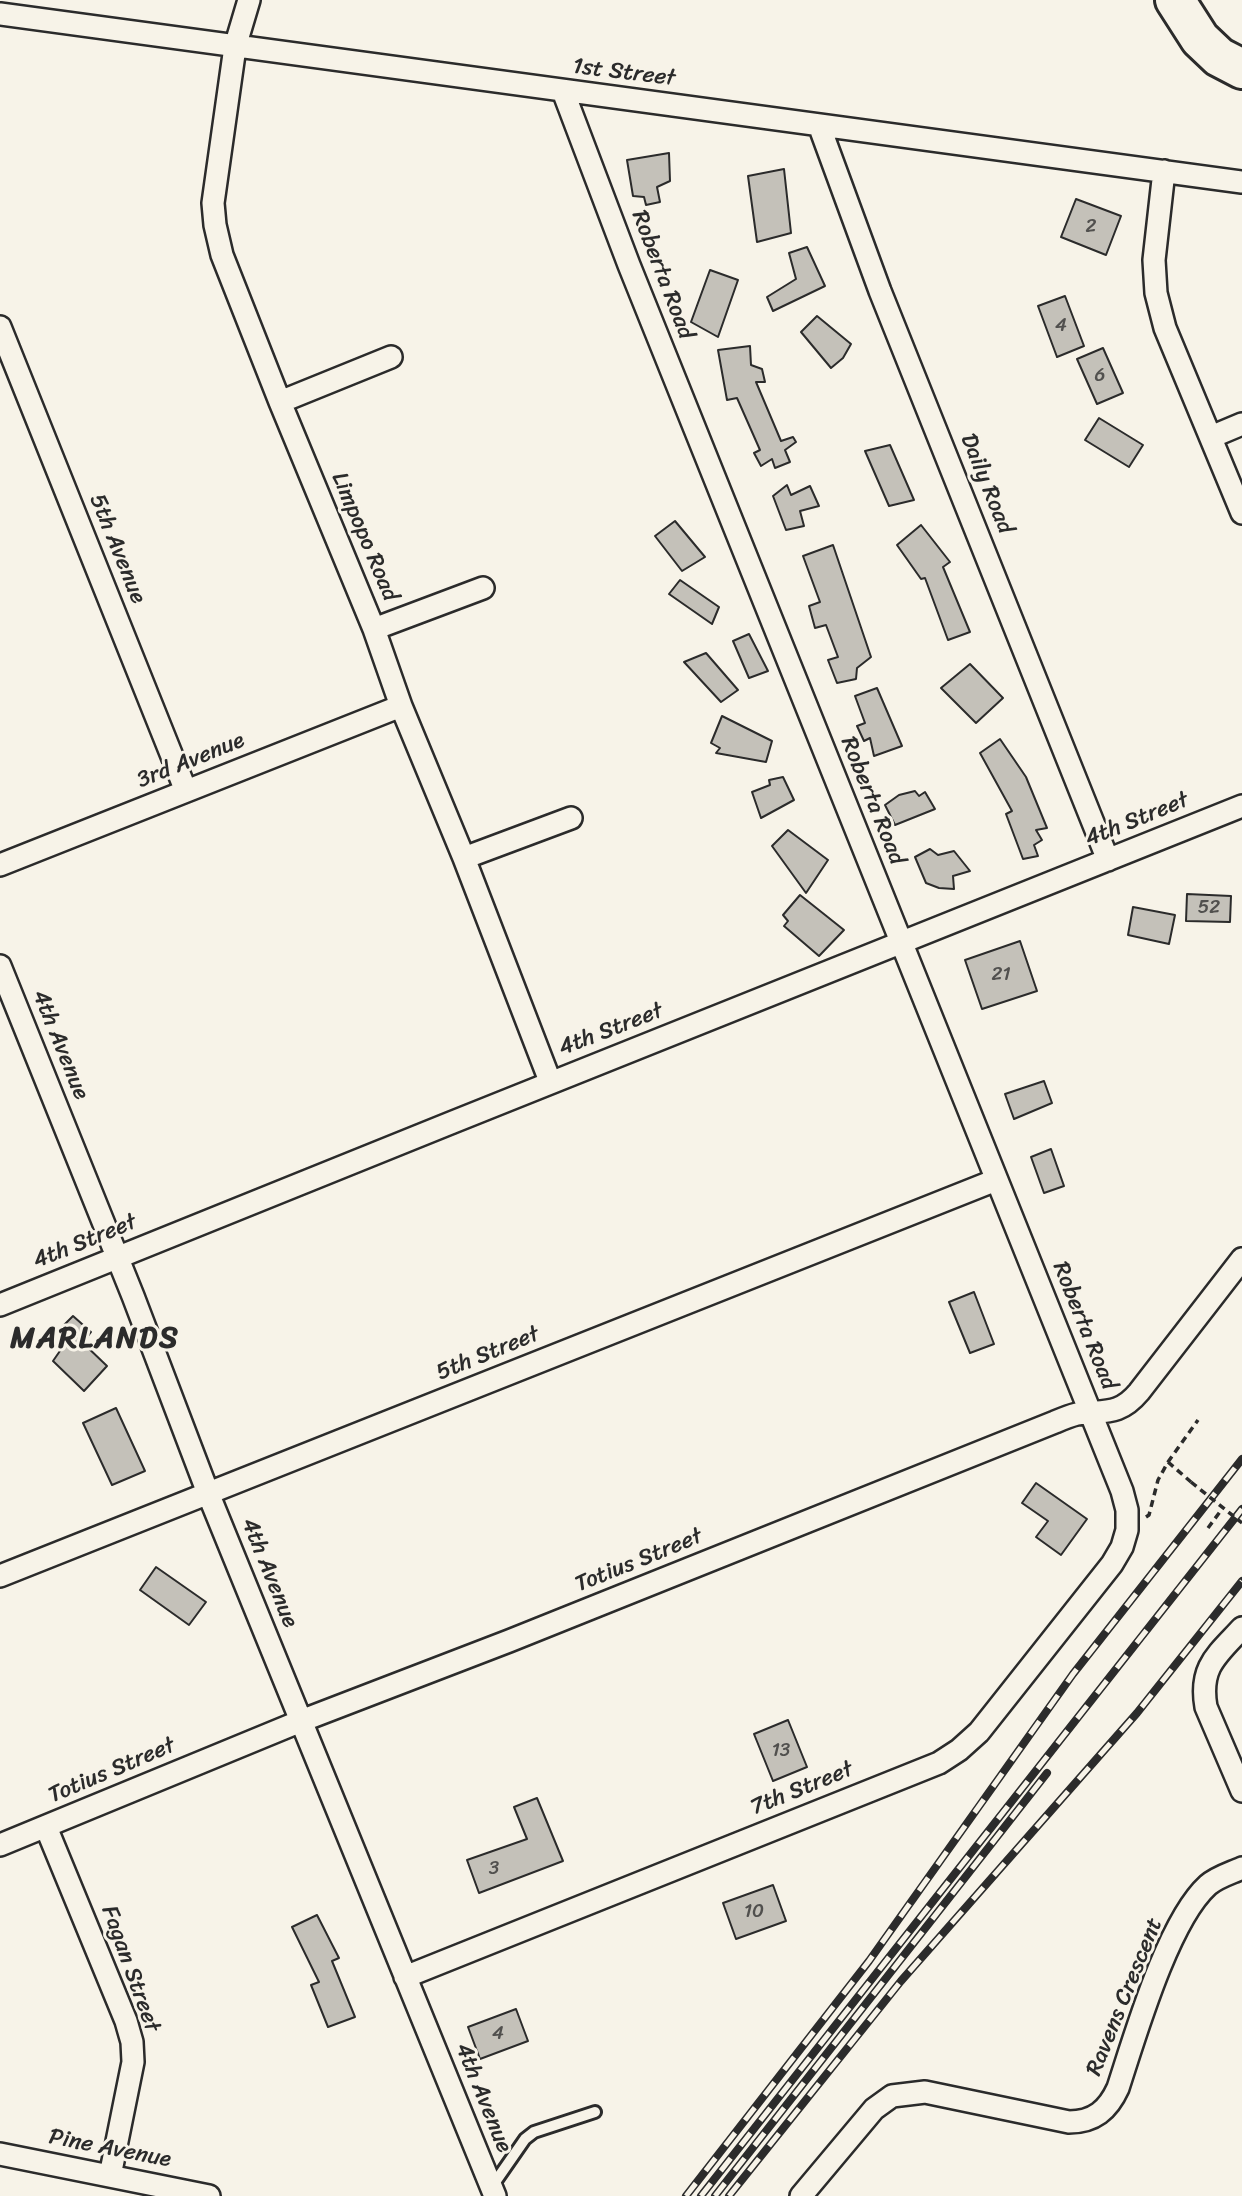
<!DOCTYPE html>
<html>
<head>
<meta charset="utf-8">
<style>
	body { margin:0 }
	canvas { display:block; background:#f7f3e8 }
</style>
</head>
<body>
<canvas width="1242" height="2196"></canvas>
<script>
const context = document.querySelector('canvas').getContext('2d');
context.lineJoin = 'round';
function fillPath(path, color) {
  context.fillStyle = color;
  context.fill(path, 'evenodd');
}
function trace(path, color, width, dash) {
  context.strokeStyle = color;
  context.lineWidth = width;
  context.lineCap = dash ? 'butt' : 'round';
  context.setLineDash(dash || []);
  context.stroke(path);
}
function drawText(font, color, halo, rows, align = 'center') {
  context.font = font + ' Sriracha,sans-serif';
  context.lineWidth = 6;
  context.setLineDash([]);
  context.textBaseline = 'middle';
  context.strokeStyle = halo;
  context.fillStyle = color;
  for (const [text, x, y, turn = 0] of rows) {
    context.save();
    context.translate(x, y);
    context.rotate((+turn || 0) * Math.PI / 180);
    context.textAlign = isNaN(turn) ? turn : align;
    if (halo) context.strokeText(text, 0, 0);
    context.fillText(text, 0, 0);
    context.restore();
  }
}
const building = new Path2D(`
	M669,153L670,181L657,187L660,202L646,205L644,197L633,196L627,160Z
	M784,169L791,233L757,242L748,176Z
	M1076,199L1121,216L1106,255L1061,237Z
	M807,247L825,286L773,311L767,297L796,279L789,253Z
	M710,270L738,280L718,337L691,322Z
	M1065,296L1084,346L1057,357L1038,306Z
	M817,316L851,344L843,358L831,368L801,332Z
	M750,346L751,365L762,369L765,382H756L781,441L793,437L796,442L785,450L790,462L775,468L772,459L761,466L754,453L760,450L737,398L727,400L718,350Z
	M1103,348L1123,393L1097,404L1077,359Z
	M1099,418L1143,445L1129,467L1085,440Z
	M890,445L914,500L889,506L865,451Z
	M787,485L791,495L810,486L819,506L800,511L804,526L786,530L773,496Z
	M675,521L705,557L682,571L655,536Z
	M921,525L950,562L943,567L970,632L948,640L925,578L921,579L897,545Z
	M833,545L871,657L857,668L856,679L837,683L828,660L838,657L826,625L815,628L809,606L820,602L803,556Z
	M680,580L719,607L712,624L669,594Z
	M749,634L768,671L749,678L733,641Z
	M706,653L738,690L721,702L684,662Z
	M970,664L1003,698L976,723L941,688Z
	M877,688L902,746L874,756L870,738L864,741L857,726L865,723L855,696Z
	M722,716L772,741L766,762L716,753L720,748L711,743Z
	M1000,739L1026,777L1047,828L1036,830L1042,840L1034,845L1038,856L1023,859L1006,814L1012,811L980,753Z
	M783,777L794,800L761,818L752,792L770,785L769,780Z
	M915,791L919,796L925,792L935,809L895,825L885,805L899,795Z
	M788,830L828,860L806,893L772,846Z
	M930,849L938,855L954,851L970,871L953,876L954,889L939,888L926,883L915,857Z
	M1187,894L1231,896L1230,922L1186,921Z
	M800,895L844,930L819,956L784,926L788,921L783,915Z
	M1133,907L1175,915L1169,944L1128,935Z
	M1020,941L1037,991L982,1009L965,960Z
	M1044,1081L1052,1103L1014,1119L1005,1094Z
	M1051,1149L1064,1186L1044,1193L1031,1157Z
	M974,1292L994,1344L970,1353L949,1302Z
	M73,1316L91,1332L83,1343L107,1366L84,1391L53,1361L62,1348L60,1346L68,1337L60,1329Z
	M116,1408L145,1471L112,1485L83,1423Z
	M1036,1483L1087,1519L1061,1555L1036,1537L1048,1521L1022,1503Z
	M156,1567L206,1602L189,1625L140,1590Z
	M788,1720L807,1767L773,1781L754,1734Z
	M537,1798L563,1861L479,1893L467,1860L527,1839L514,1807Z
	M773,1885L786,1921L736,1939L723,1903Z
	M317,1915L339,1958L332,1961L355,2017L328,2027L311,1985L319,1982L292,1927Z
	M516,2009L528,2041L480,2059L468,2027Z`);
const path = new Path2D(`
	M1168,1462L1191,1482
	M1146,1517L1149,1515L1158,1480L1168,1462L1198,1420
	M1208,1528L1222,1509`);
const service = new Path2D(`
	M491,2188L525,2139L534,2132L595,2112`);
const minor = new Path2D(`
	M249,0L235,47L213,203L215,225L222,255L280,402L374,629L401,706L464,858L550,1081
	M0,14L1242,182
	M819,125L880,291L1108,860
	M1164,171L1154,260L1156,293L1165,328L1242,513
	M0,327L186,791
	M280,402L391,357
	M1211,437L1242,424
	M374,629L483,588
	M464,858L571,818
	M0,865L401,706
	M0,966L133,1296L208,1493L495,2196
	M0,1305C413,1136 828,974 1242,806
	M0,1576L996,1180
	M1242,1628C1217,1655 1199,1667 1206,1707L1242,1791
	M46,1827L126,2021L132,2042L133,2062L110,2176
	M0,1845L301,1721L509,1641L1055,1422C1062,1419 1069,1416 1077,1414C1104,1410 1119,1416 1139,1392L1242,1259
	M405,1977L939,1763L959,1750L979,1732L1112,1564L1122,1547L1127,1530V1510L1122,1491L629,265L563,91
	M0,2154L209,2196
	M801,2196L874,2109L892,2096L925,2092L1069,2122C1094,2122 1108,2110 1118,2088C1135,2036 1168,1921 1208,1885C1217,1877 1231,1873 1242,1868`);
const motorway = new Path2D(`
	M1175,0L1200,39L1219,57L1242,69`);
const rail = new Path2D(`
	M686,2196L869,1961L1073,1674L1242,1459
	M701,2196L1242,1509
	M715,2196L1047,1773
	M729,2196L901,1981L1137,1713L1242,1581`);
const pathBridge = new Path2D(`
	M1191,1482L1242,1523`);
const numberNames = [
	["2",1091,227],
	["4",1061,326],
	["6",1100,376],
	["52",1209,908],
	["21",1001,975],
	["13",781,1751],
	["3",494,1869],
	["10",754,1912],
	["4",498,2034]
];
const streetNames = [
	["1st Street",624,73,7],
	["Roberta Road",662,275,69],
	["Daily Road",986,484,68],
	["Limpopo Road",364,537,67],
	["5th Avenue",117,549,68],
	["3rd Avenue",191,761,-22],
	["Roberta Road",872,801,68],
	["4th Street",1137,820,-22],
	["4th Street",611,1030,-21],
	["4th Avenue",60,1045,68],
	["4th Street",85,1242,-22],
	["Roberta Road",1084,1326,68],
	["5th Street",488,1354,-22],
	["Totius Street",639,1561,-22],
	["4th Avenue",269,1573,68],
	["Totius Street",112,1771,-23],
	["7th Street",802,1789,-22],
	["Fagan Street",130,1969,70],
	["Ravens Crescent",1125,1997,-68],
	["4th Avenue",483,2098,68],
	["Pine Avenue",110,2149,11]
];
const districtNames = [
	["MARLANDS",95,1339]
];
fillPath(building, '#c4c1b9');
trace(building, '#2b2b2b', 2);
trace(service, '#2b2b2b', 16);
trace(minor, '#2b2b2b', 26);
trace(motorway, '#2b2b2b', 44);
trace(path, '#2b2b2b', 3.5, [7, 5]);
trace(service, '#f7f3e8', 10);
trace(minor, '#f7f3e8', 21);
trace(motorway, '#f7f3e8', 38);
trace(rail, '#2b2b2b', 8);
trace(rail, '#f7f3e8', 5, [16]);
trace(pathBridge, '#2b2b2b', 3.5, [7, 5]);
drawText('19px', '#51504e', null, numberNames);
drawText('23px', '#2b2b2b', '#f7f3e8', streetNames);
context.letterSpacing = '2px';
drawText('bold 30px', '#2b2b2b', '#f7f3e8', districtNames);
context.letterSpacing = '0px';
</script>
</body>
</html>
